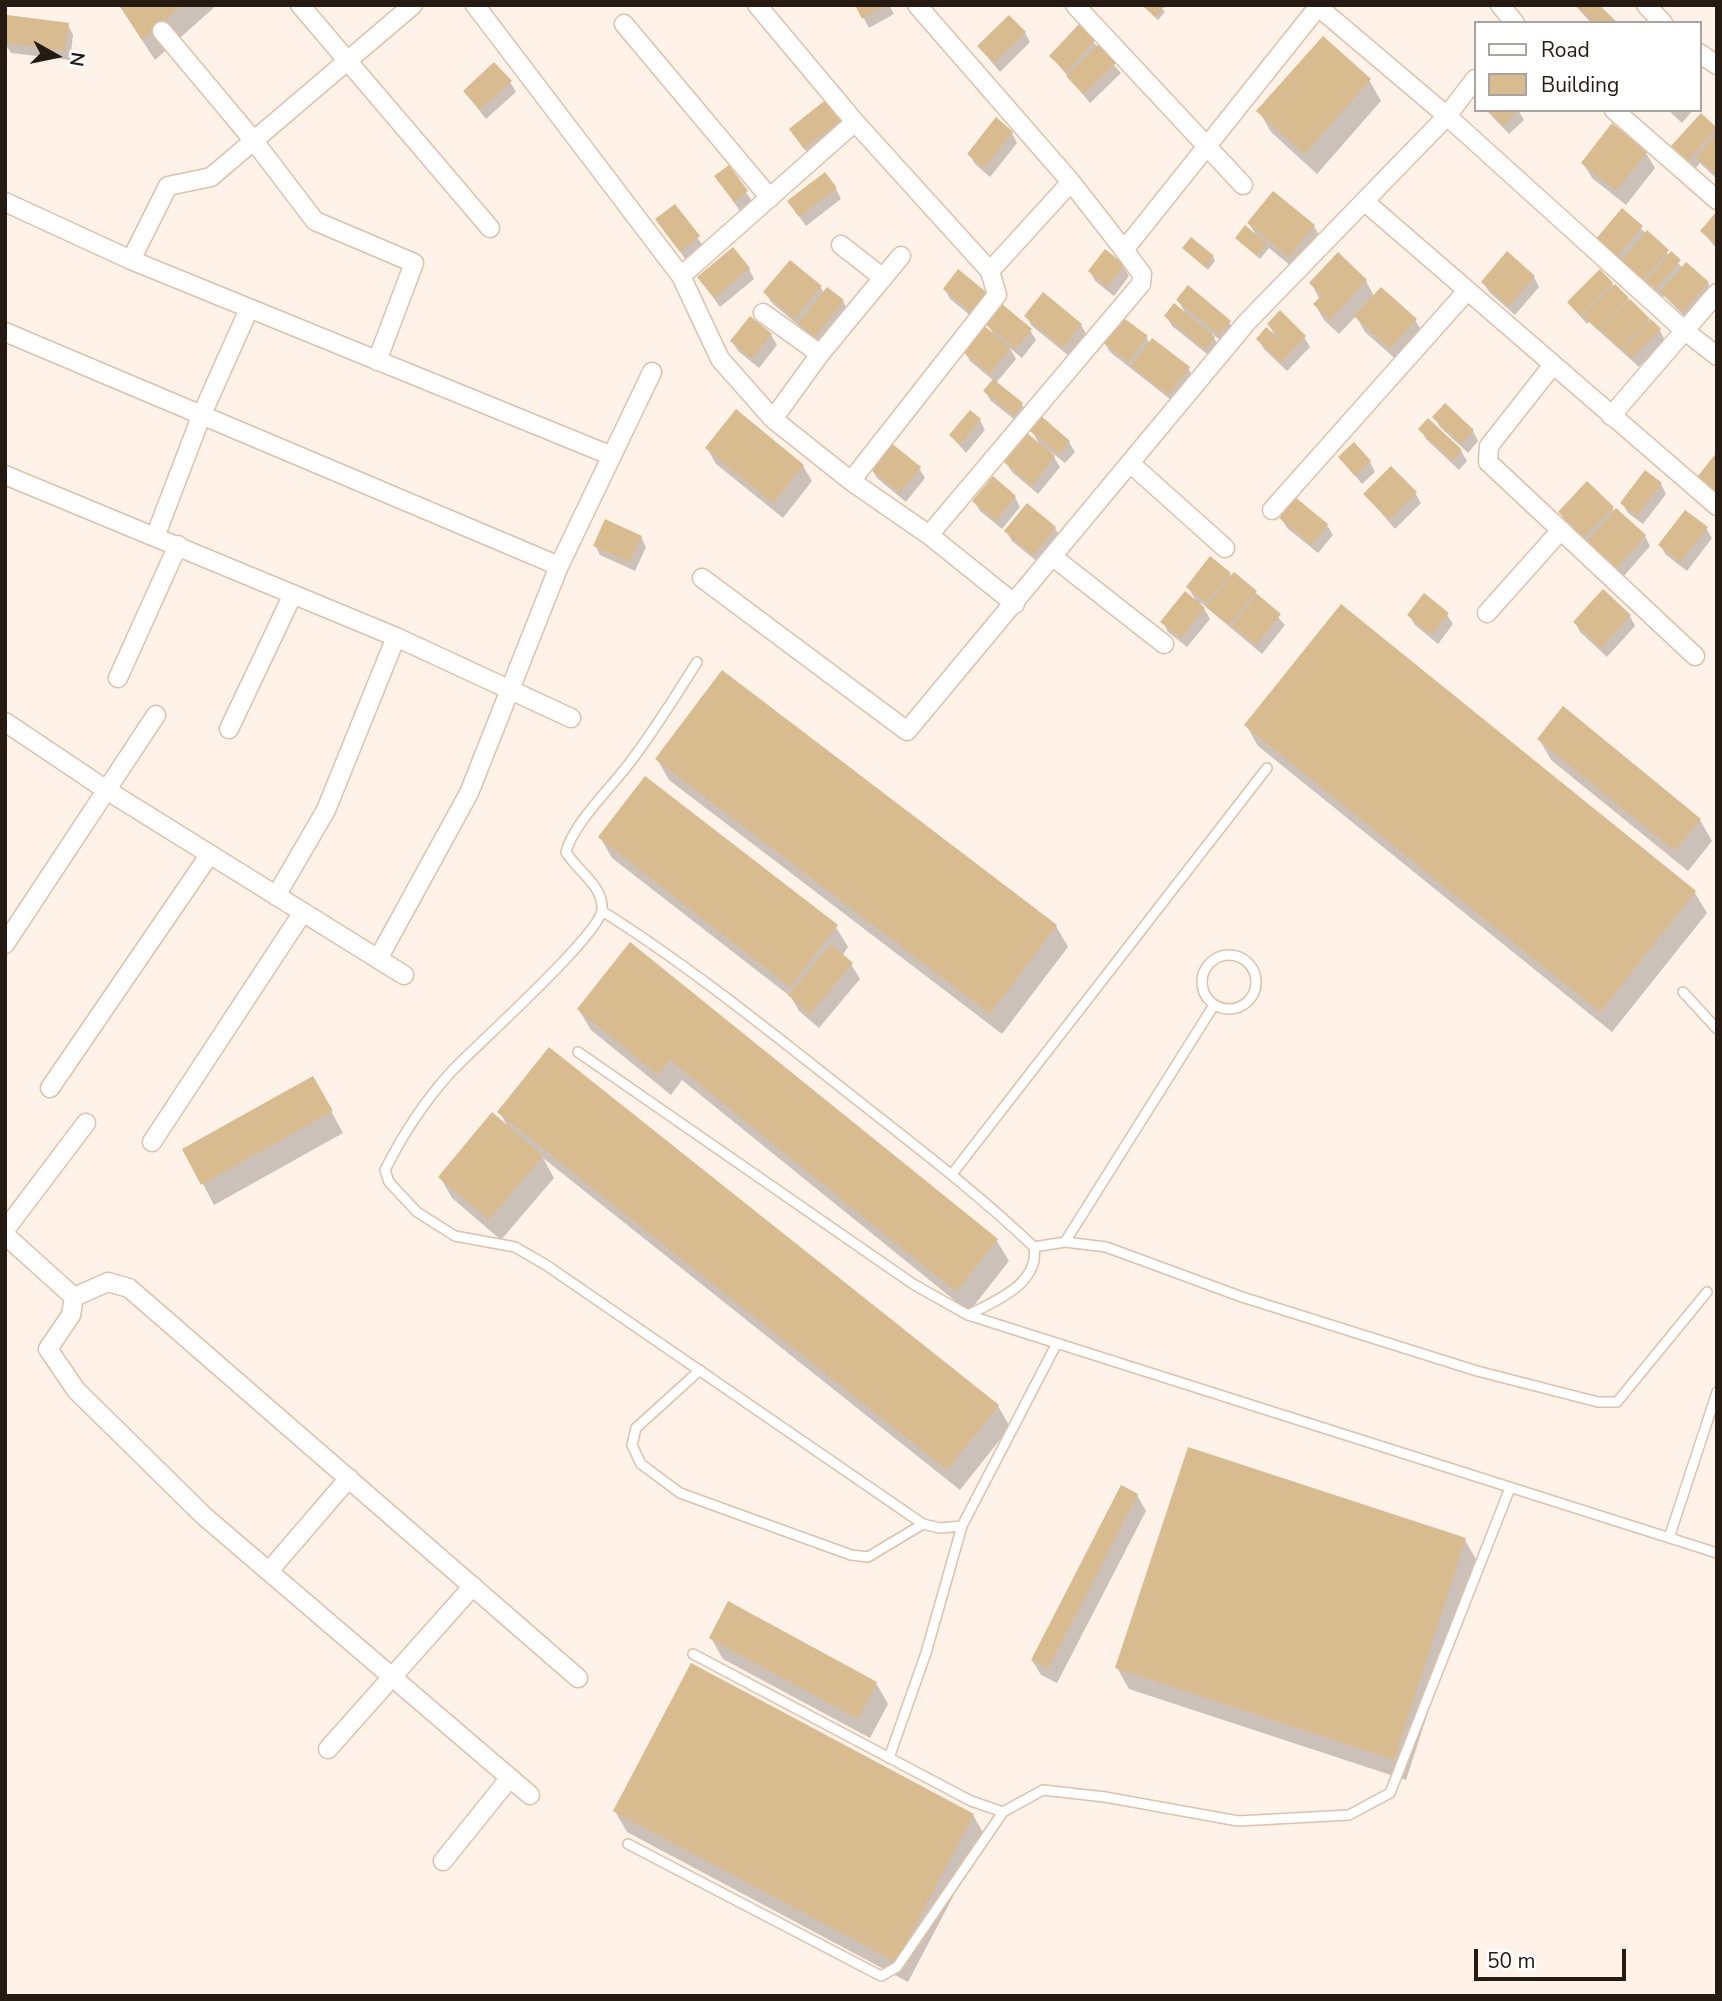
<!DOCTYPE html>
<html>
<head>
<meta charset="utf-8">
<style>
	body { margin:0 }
	#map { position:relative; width:1722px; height:2001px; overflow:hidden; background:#fff2e8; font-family:"Nunito Sans",sans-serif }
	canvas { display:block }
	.frame { position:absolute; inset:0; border:7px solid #261b12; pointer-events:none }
	.legend { position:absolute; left:1474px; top:21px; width:228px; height:91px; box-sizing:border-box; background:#fff; border:2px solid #a8a4a0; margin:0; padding:9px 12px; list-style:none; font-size:21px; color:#261b12 }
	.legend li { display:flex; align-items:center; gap:14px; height:35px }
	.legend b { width:35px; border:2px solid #a8a4a0 }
	.north { position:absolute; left:21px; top:21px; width:70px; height:70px; -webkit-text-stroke:5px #fff; paint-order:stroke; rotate:99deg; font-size:19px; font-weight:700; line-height:28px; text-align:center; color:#261b12 }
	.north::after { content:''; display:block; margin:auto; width:24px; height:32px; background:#261b12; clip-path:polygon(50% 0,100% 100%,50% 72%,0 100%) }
	.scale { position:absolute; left:1474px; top:1949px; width:152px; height:32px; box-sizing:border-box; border:4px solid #261b12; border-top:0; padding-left:9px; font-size:21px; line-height:24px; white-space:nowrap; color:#261b12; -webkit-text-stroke:5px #fff; paint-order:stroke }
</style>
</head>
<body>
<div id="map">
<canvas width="1722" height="2001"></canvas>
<div class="frame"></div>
<ul class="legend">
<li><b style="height:9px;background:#fff"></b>Road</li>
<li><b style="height:19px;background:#d8bb8e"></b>Building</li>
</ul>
<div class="north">N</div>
<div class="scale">50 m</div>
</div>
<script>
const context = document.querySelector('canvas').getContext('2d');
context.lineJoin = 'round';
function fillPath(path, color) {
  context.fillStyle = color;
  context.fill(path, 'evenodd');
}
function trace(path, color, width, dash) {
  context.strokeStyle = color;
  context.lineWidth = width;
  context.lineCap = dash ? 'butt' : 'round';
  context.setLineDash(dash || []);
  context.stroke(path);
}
const shadow = new Path2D(`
	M119,5H217L155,60Z
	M857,5H889L894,14L869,28Z
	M1142,5H1159L1165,12L1158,20Z
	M1575,5H1596L1615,23H1591Z
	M8,17L68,25L73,35L70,60L11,53L5,43Z
	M1079,26L1121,73L1090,103L1051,56Z
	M1025,33L1030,42L1000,72L979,47Z
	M1369,80L1381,101L1317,174L1271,132L1259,111Z
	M510,82L516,92L486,119L465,92Z
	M1486,110H1518L1524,120L1509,134Z
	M1668,110H1693L1682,123Z
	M842,119L847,129L811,158L797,139Z
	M1716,128L1717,129V179L1700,163L1695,169L1674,146Z
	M1012,133L1017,143L990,177L975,164L969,154Z
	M1646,153L1655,168L1626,205L1592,178L1583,163Z
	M728,168L753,202L740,211L716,177Z
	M836,189L841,199L806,226L795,211Z
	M674,206L704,247L687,261L663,229Z
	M1622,211L1683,268L1708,283L1713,293L1689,321L1664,296L1662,298L1651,286L1649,289L1625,264L1623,267L1603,250Z
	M1717,214V249L1702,231Z
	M1249,223L1314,226L1323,242L1298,272L1269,248L1260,259L1240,242L1237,238L1257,237Z
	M1184,248L1213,257L1215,261L1208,270Z
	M1124,267L1129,276L1114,296L1095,281L1090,271Z
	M749,269L754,279L720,307L699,277Z
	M959,272L981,324L950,299L945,289Z
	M1534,277L1539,287L1515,315L1489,292L1483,282Z
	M1366,281L1374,296L1415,320L1424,335L1400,363L1365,332L1356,316L1339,334L1324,320L1315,305L1320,300L1311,283Z
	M1612,284L1660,331L1665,340L1639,367L1589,322L1587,324L1569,303Z
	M821,288L824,293L843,301L848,311L821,345L771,302L765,292Z
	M1178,300L1229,322L1235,332L1225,344L1211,333L1220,348L1212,358L1172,326L1166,316H1187Z
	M1026,316L1081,325L1087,335L1069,356L1032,326Z
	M987,324L1030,330L1036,340L1022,358L1010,348L1016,359L996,383L1022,405L1028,414L1020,424L991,401L985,391L994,381L970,361L964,351L994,335Z
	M1269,325L1304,337L1310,347L1287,371L1264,349L1258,339L1275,336Z
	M771,335L777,345L759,368L738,351L732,341Z
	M1146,337L1150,344L1188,368L1194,378L1175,403L1110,352L1104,342Z
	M1434,417L1473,431L1478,441L1468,453L1440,427Z
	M980,420L985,430L966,453L951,436Z
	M1428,421L1461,451L1467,461L1459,470L1426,439L1420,429Z
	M1031,430L1069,442L1075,452L1065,463L1051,452L1060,467L1038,494L1012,472L1006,463L1040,445Z
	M707,448L803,466L812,481L783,518L716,464Z
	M1340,457L1370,462L1375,472L1362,484Z
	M871,468H919L925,478L906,502L877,478Z
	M1661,484L1666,494L1643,524L1628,513L1622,503Z
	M1415,493L1421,503L1395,529L1365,494Z
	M1015,497L1020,507L1002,529L980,511L974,501Z
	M1612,508L1645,536L1650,546L1623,577L1565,522L1560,512Z
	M1281,518L1327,525L1333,535L1318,553L1287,528Z
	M1055,528L1061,538L1040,564L1012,541L1006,531Z
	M1706,528L1712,538L1687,571L1666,555L1660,545Z
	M641,537L646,547L635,571L600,555L595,545Z
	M1230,574L1255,592L1285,625L1262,654L1200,602L1210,619L1187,647L1168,632L1163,622L1197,603L1188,587Z
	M1341,607L1695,893L1707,913L1612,1032L1258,746L1246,725Z
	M1409,615H1447L1453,624L1438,644L1415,625Z
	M1630,616L1635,626L1607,657L1580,632L1575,622Z
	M1539,739L1700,820L1712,841L1688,871L1551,760Z
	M657,759L1056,926L1068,947L1002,1034L669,780Z
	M600,837L836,927L848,947L842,956L851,964L860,979L819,1028L799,1011L791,997L612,858Z
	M631,945L997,1241L1009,1261L969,1312L682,1080L671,1095L591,1030L579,1010Z
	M313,1078L343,1133L214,1205L203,1184Z
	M500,1113L998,1406L1010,1427L960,1490L543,1158L554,1178L501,1240L452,1198L440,1177L508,1127Z
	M1137,1495L1146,1511L1057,1683L1041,1675L1032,1660Z
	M1465,1540L1477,1561L1406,1780L1129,1689L1117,1668Z
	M711,1638L876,1683L888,1704L870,1738L723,1659Z
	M615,1811L973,1815L985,1836L908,1982L627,1832Z`);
const building = new Path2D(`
	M119,5H182L142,40Z
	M855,5H887L862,19Z
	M1142,5H1162L1164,7L1155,17Z
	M1575,5H1599L1618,23H1594Z
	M7,15L69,23L65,51L5,43Z
	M1009,15L1026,32L994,63L977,46Z
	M1079,24L1095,40L1066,72L1049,56Z
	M1323,36L1371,79L1305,154L1256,111Z
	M1099,44L1117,62L1083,94L1066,76Z
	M494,62L512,81L480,110L463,91Z
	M828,98L843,118L804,149L789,129Z
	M1488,110H1519L1503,126Z
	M1701,113L1717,128L1688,161L1671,146Z
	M996,117L1013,132L984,168L967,154Z
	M1612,123L1647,152L1616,191L1581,163Z
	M1717,132V175L1696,158Z
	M729,165L748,191L734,202L714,176Z
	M825,172L837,188L799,217L787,201Z
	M1273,191L1315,225L1289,257L1247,223Z
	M675,204L700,236L680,252L655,219Z
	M1622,208L1643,226L1616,258L1595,240Z
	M1717,211V245L1700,231Z
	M1245,225L1267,244L1257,256L1235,238Z
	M1647,230L1669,250L1643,280L1621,261Z
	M1191,237L1214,256L1205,267L1182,248Z
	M733,247L750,268L714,298L697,277Z
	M1105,249L1125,265L1107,287L1088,271Z
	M1507,251L1535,276L1509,306L1481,282Z
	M1671,251L1681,260L1656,289L1646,281Z
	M1338,252L1367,280L1330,320L1313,304L1322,295L1309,283Z
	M790,260L822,286L795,319L763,292Z
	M1686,262L1709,282L1683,312L1660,292Z
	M958,269L991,296L975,315L943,289Z
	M1600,269L1613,283L1580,316L1567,302Z
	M1615,284L1629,298L1598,330L1583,315Z
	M1188,285L1231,321L1219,335L1176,300Z
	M827,287L844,300L815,337L798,323Z
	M1381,287L1417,319L1390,349L1354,316Z
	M1043,292L1082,324L1063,348L1024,316Z
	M1630,299L1650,319L1620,349L1600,329Z
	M1174,303L1215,337L1205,349L1164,316Z
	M1002,304L1032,329L1016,349L985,324Z
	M1280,310L1306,336L1281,362L1256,339L1266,327L1287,345L1267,324Z
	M750,316L772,334L752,359L730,341Z
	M1121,316L1148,336L1129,362L1102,342Z
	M1651,319L1661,329L1632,358L1623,349Z
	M983,325L1011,348L990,374L962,351Z
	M1152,338L1190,367L1168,395L1131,366Z
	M993,379L1023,403L1014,415L983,391Z
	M1445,403L1474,430L1461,444L1432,417Z
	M736,409L804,465L773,503L705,448Z
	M970,410L981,419L960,445L949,435Z
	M1041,416L1070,441L1059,454L1029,430Z
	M1428,418L1462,450L1452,461L1418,429Z
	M1027,433L1055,456L1032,486L1004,462Z
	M890,442L921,467L900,493L869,468Z
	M1354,442L1371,461L1355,476L1338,457Z
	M1717,452V498L1694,481Z
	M1391,466L1417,492L1389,520L1363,494Z
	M1645,470L1662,483L1637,516L1620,503Z
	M993,476L1016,496L996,521L972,501Z
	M1587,481L1614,507L1584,537L1558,512Z
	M1295,497L1328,524L1312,545L1279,518Z
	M1027,503L1056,527L1033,555L1004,531Z
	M1616,508L1646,535L1616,569L1587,542Z
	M1685,510L1708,527L1680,562L1658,545Z
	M605,519L642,536L630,562L593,546Z
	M1210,556L1231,573L1206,603L1186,587Z
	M1234,572L1257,591L1229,625L1206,607Z
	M1603,589L1631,615L1601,648L1573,622Z
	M1185,591L1205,608L1181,638L1160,622Z
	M1424,593L1449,613L1431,635L1407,615Z
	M1257,594L1281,614L1256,645L1232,626Z
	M1341,604L1696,891L1600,1012L1244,725Z
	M722,670L1057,925L990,1014L655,759Z
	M1563,706L1701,819L1675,851L1537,739Z
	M645,776L838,925L790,987L598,837Z
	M630,942L998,1239L956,1292L670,1060L658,1075L577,1009Z
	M831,944L853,963L810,1014L788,995Z
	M549,1047L999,1405L947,1470L497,1112Z
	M313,1076L333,1111L201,1185L182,1149Z
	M492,1112L543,1156L489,1220L438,1177Z
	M1188,1447L1466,1538L1394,1760L1115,1668Z
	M1121,1485L1138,1494L1048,1669L1031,1660Z
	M728,1601L877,1682L858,1719L709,1638Z
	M691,1663L974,1814L896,1962L613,1811Z`);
const service = new Path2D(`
	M697,662C677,694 657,726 634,757C615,784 573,823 566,852C576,870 604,886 602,910C599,936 475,1046 450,1073C424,1102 402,1136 385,1170L389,1182L417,1212L455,1236L515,1247L546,1265L923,1524L940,1528L962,1526
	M602,911C683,962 758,1022 833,1081C901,1135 971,1187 1034,1247C1040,1284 995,1301 968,1315
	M1202 982a27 27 0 1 1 54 0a27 27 0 1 1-54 0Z
	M1683,992L1717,1029
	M578,1052L913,1284L968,1315L1717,1553
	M952,1174L1267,768
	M1065,1242L1214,1005
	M1034,1247L1065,1242L1106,1247L1242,1297L1477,1371L1598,1402H1617L1707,1292
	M700,1370L636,1428L632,1445L641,1464L680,1493L851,1555L868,1557L923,1524
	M1669,1538L1717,1392
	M693,1654L971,1801L1003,1812L1043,1790L1105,1797L1238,1821L1349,1815L1390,1793L1510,1488
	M889,1758L926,1653L962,1526L1057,1343
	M628,1844L881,1976L897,1967L1003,1812`);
const minor = new Path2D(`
	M300,5L490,228
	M475,5L681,276L720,359L773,419L851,481L929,535L1015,604
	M757,5L855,122L990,271L997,295L851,481
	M917,5L1071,182L1124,250
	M1075,5L1243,185
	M1316,5L1447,116L1685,331L1717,356
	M1500,5L1515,23
	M1646,5L1663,23
	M624,24L770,198
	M162,31L254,141L315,221L414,263L377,361
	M1699,53L1717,65
	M1614,110L1717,200
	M1364,201L1717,506
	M5,202L131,260L612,456
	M841,245L882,277
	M131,260L168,186L211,177L413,5
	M990,271L1071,182
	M681,276L855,122
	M763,313L820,354
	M5,332L559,566
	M1552,366L1489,446L1488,462L1695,656
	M1611,416L1717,293
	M773,419L820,354L901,256
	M1130,463L1225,548
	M5,475L396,637L571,718
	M1272,510L1467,291
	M929,535L1141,284L1142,274L1124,250L1318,7
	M155,537L202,414L249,309
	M1053,557L1164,644
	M702,578L907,731L1247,322L1447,116L1475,79
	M1487,613L1561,530
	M118,678L178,545
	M5,722L108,791L404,975
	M229,729L293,594
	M276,896L326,810L396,637
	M5,944L156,715
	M378,959L469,793L559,566L652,372
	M50,1088L210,854
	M152,1142L303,912
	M5,1230L86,1123
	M5,1235L74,1297
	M74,1297L71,1315L48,1349L76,1390L204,1516L530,1795
	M74,1297L108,1282L129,1288L578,1678
	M269,1571L349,1478
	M328,1749L473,1586
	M443,1861L509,1779`);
fillPath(shadow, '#0003');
fillPath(building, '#d8bb8e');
trace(service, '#dfc0a8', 12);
trace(minor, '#dfc0a8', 21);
trace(service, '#fff', 9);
trace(minor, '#fff', 18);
</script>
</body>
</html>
